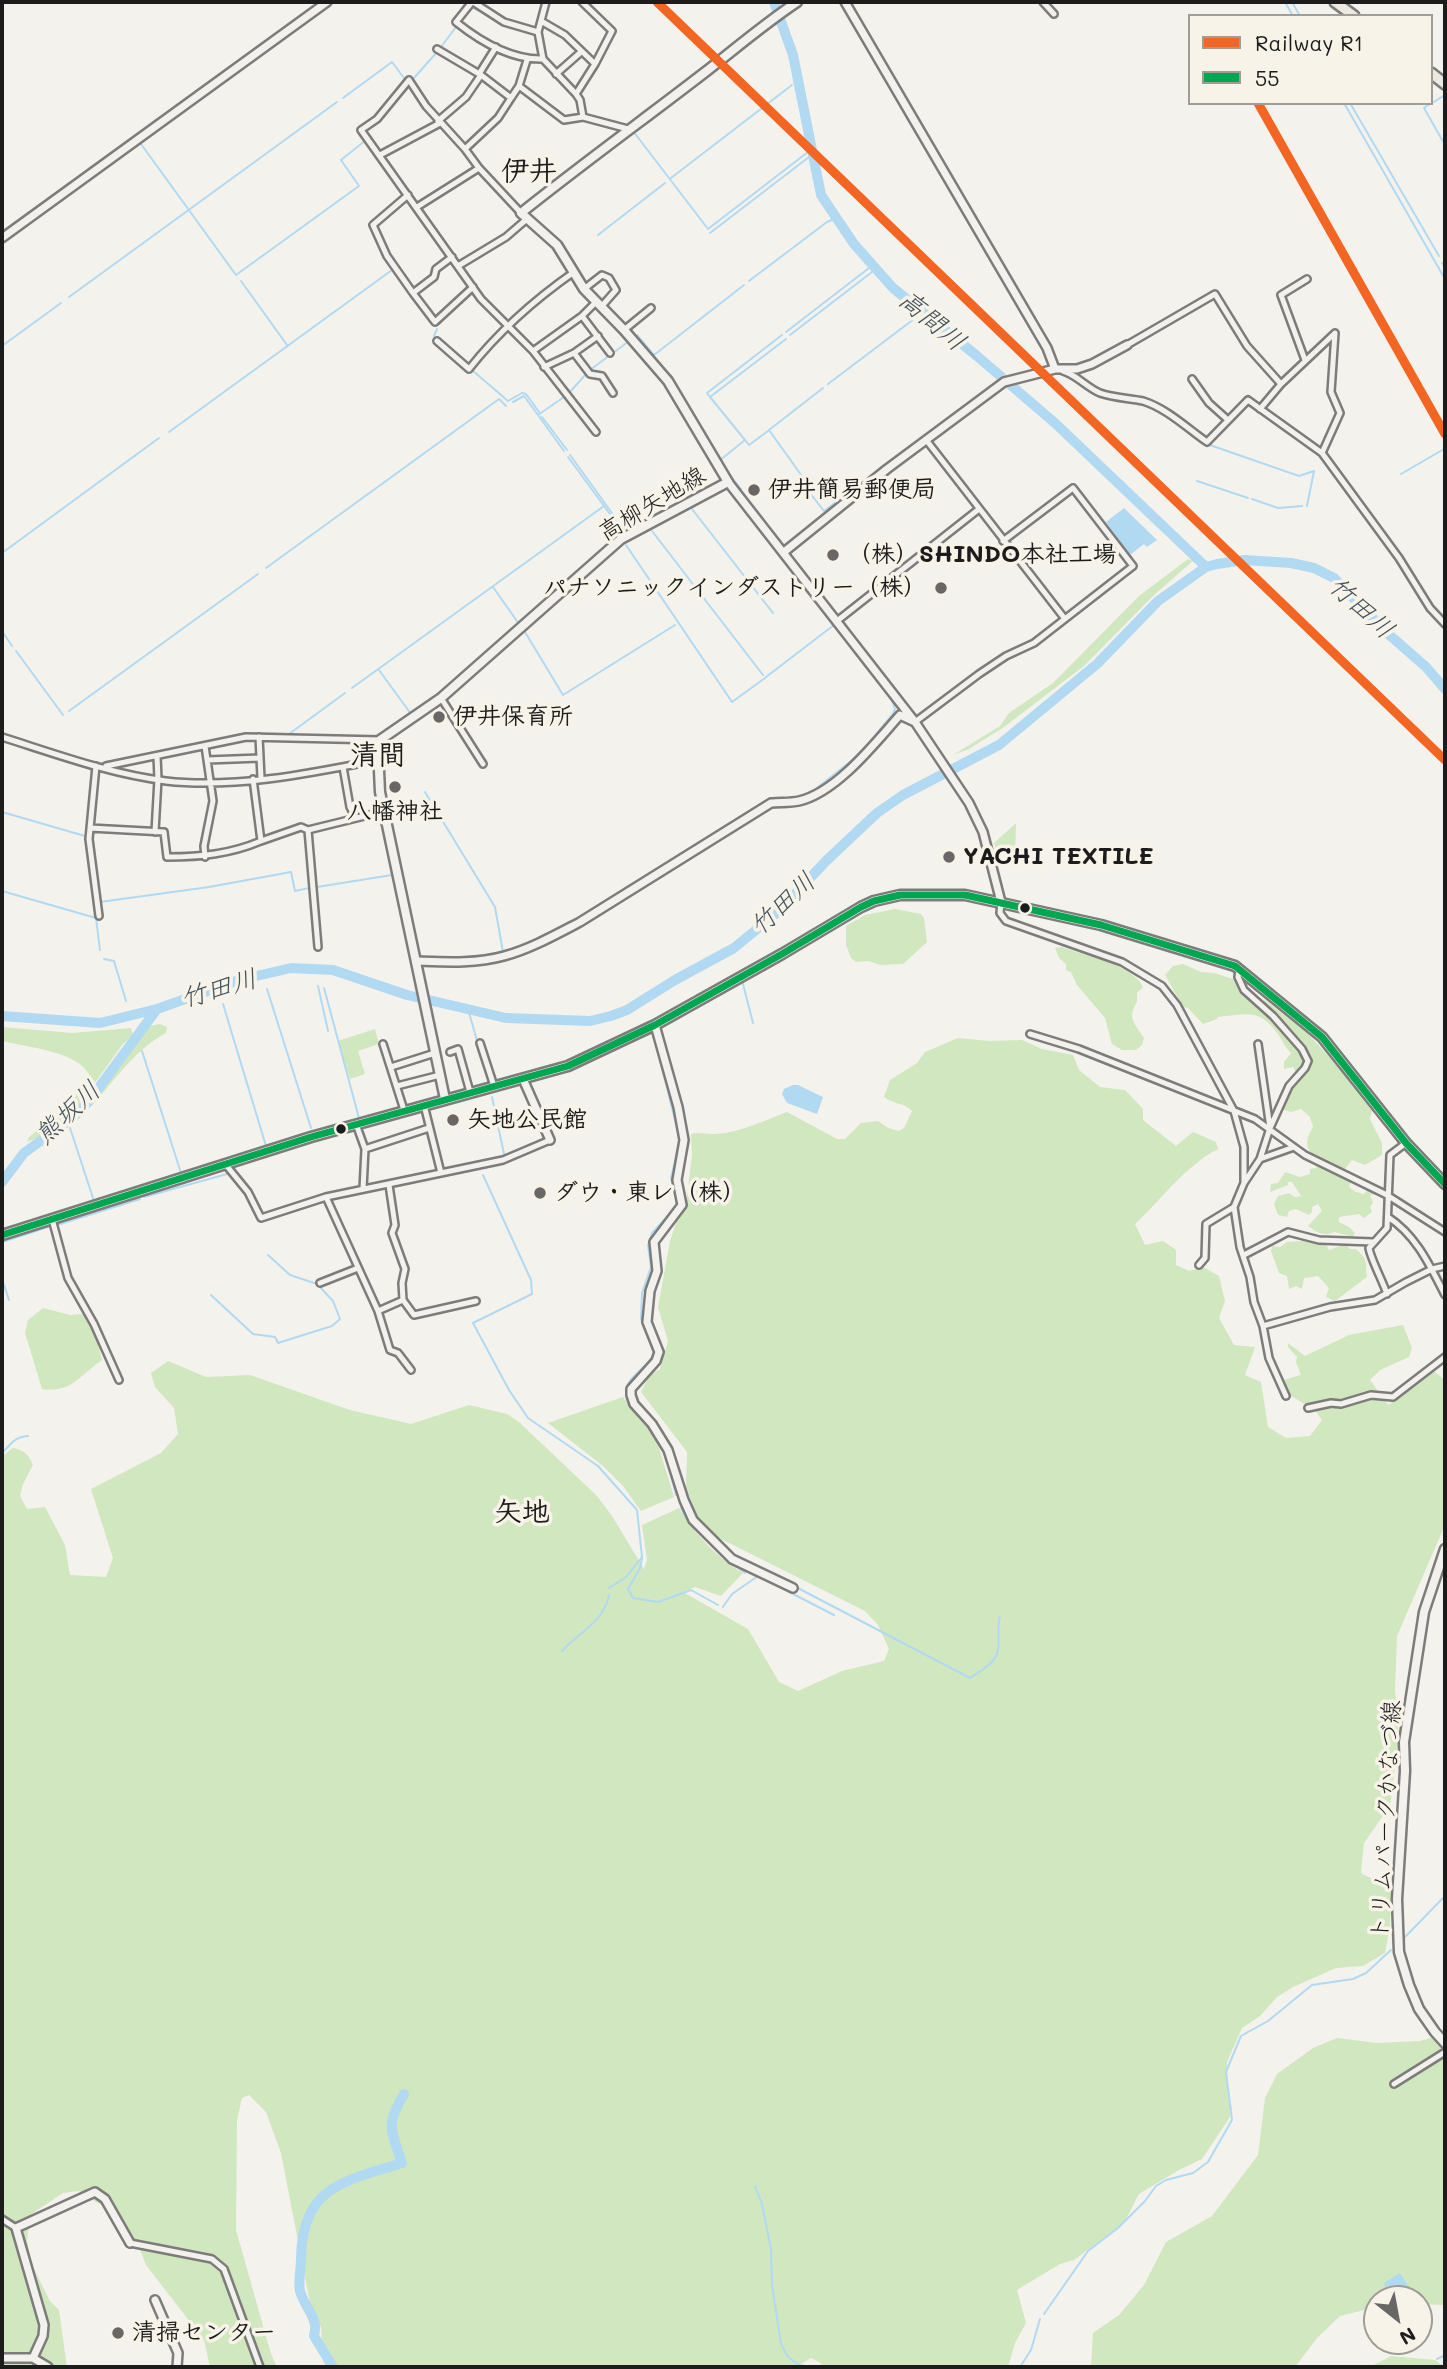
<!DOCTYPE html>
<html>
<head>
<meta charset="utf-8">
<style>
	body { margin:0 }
	#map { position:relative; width:1447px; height:2369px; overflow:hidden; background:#f4f2ec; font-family:Mali,sans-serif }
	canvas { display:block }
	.frame { position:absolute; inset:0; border:4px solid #1c1c1c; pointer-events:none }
	.legend { position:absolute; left:1188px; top:14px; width:245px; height:91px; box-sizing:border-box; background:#f7f3e8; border:2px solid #9f9d96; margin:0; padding:9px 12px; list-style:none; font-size:21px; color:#1c1c1c }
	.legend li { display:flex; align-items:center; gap:14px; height:35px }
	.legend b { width:35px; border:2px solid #9f9d96 }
	.north { position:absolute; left:1363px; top:2285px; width:70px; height:70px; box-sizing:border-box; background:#f7f3e8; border:2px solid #9f9d96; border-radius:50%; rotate:149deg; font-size:19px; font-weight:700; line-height:28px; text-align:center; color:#1c1c1c }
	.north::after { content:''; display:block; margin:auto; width:24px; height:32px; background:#686765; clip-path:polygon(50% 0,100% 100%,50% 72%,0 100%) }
</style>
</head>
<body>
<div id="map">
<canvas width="1447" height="2369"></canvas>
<div class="frame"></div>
<ul class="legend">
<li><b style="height:9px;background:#f26522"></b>Railway R1</li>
<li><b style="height:9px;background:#00a651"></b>55</li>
</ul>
<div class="north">N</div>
</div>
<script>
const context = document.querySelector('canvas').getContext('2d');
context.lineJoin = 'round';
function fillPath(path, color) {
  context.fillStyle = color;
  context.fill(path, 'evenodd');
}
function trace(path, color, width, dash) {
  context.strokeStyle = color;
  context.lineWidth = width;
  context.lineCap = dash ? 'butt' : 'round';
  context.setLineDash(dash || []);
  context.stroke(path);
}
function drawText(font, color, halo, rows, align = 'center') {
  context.font = font + ' Mali,"Klee One",sans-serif';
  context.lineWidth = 7;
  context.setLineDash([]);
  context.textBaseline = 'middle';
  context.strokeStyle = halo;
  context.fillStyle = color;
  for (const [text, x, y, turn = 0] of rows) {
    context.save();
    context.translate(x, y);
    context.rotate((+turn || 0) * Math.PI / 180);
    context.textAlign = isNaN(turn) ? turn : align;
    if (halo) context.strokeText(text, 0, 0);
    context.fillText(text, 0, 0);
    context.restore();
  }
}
const green = new Path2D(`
	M1188,559L1193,561L1154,595L1084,666L1004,727L969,749L953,755L1000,726L1009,713L1053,683L1139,596Z
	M1016,823L1015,855L998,854L994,843Z
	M895,909L921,914L924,918L927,942L903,964L881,965L868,961L856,962L851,958L846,945V926L865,915Z
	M1062,947C1085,956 1132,964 1143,987L1137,993C1138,1003 1136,1002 1133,1010C1129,1020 1139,1030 1144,1038L1142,1045L1136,1050H1122L1112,1044L1105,1018L1077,985L1071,972L1066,970V964L1059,958L1055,948Z
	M1183,964L1201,972L1214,973L1236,980L1260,1003L1265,1000L1307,1033L1338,1066L1372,1111L1370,1119L1382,1143V1155L1365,1165L1352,1160L1345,1169C1323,1159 1295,1156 1313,1127L1310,1117L1301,1109L1291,1112L1281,1109L1298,1077L1293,1067L1284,1069V1062L1291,1053C1285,1048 1283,1041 1278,1034C1260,1008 1246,1014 1218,1017L1217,1019L1203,1024L1188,1008L1183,1007L1165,975L1173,966Z
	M160,1024L167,1027L166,1033C138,1048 121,1072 101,1095C93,1105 83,1114 74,1124L70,1125L98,1094L149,1026Z
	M2,1027L72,1033L131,1028L133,1035L122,1045L79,1105L39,1137L27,1142L29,1137C44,1125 87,1092 89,1074C76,1051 26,1047 2,1041Z
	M375,1029L379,1044L358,1051L365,1074L350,1079L338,1041Z
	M958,1038L989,1041L1022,1040L1042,1049L1073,1055L1079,1070L1100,1087L1125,1090L1143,1109V1120L1176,1146L1193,1132L1216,1142L1218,1149C1185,1166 1162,1199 1135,1224L1145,1245L1163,1241L1176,1250V1265L1189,1271L1203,1267L1219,1276L1225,1301L1219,1318L1234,1345L1255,1347L1245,1375L1261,1382L1268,1427L1286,1438L1310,1436L1322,1420L1315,1410L1291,1396L1280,1381L1301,1375L1296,1362L1297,1357L1288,1347V1343L1305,1356L1349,1335L1403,1325L1412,1348L1409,1357L1380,1370L1370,1380L1388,1405L1404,1394L1416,1373L1431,1369L1445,1380V1525L1397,1636L1395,1690L1399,1737L1390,1806L1364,1843L1361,1871L1362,1874L1391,1887L1390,1926L1385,1953L1363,1966L1336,1968L1293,1987L1277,1997L1260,2016L1242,2028L1227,2062L1228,2099L1232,2107L1230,2117L1202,2159L1179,2170L1139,2194L1124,2223L1074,2260L1060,2264L1017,2290L1026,2323L1015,2343L1008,2367H824L819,2362L811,2358L796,2367H326L323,2361L321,2327L312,2313L281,2153L266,2112L249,2095L242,2098L237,2120L236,2230L271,2354L277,2367H210L204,2340L146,2265L139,2247L107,2209L79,2191L63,2193L30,2215L27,2241L32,2265L50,2301L59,2310L67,2367H2V1456L13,1448C23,1450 29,1454 33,1465L23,1484L20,1496L27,1509L45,1507L65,1545L70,1575L106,1577L113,1558L91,1489L161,1453L178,1434L174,1408L155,1387L151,1373L168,1361L206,1377L250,1375L350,1410L411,1424L469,1405L507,1414L520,1423L597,1496L612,1516L644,1569L647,1560L642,1525L679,1508C696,1535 716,1557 743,1573L721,1596L695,1587L683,1592L748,1629L779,1682L798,1691L842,1671L884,1661L889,1649L878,1625L865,1611L711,1534L698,1520L686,1487L687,1452L641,1392L649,1376L660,1369L668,1341L658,1307L670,1241L676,1223L686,1204L692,1155L691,1134C700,1132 705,1134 713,1134C736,1134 766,1120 787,1112L837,1139H845L861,1123L878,1121L888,1128L899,1131L904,1128L912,1111C905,1103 893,1104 884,1097L890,1080L917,1063L925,1052Z
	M1319,1164L1351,1179L1349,1187L1356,1192L1364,1194L1367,1190L1377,1194L1370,1195L1373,1203L1370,1207L1372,1212L1364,1218L1359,1214L1339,1217V1222L1349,1227L1355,1233L1353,1237L1334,1232C1324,1237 1316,1232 1308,1226L1322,1211L1318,1204L1312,1207V1212L1309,1215L1296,1209L1289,1211L1287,1217L1278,1215L1274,1204L1278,1196L1289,1193L1295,1197L1301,1196L1292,1182H1288V1185L1270,1192L1271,1184L1278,1183L1285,1172L1300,1177L1310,1174V1169L1316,1168Z
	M1303,1241L1319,1242L1321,1245L1326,1244L1329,1250L1345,1244L1350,1249H1356C1369,1260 1365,1263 1367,1277L1335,1301L1326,1297L1329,1288L1318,1276L1304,1278L1302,1289L1296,1286L1289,1289L1287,1276L1279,1273L1271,1251L1272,1246L1280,1247L1287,1242Z
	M43,1308L70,1315L83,1314L97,1340L102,1360C81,1374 71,1394 42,1389L25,1333L28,1320Z
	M623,1397L652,1433L659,1448L674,1497L641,1511L623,1486L603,1466L548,1423Z
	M1434,2037L1445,2048V2305L1419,2304V2299H1377V2307L1340,2316L1317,2338L1295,2367H1091L1093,2333L1119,2315L1144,2285L1166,2242L1212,2216L1258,2155L1265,2098L1277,2074L1313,2048L1337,2038L1377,2043L1420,2041Z
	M1391,2356L1435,2360L1445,2367H1370Z`);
const water = new Path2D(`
	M1124,508L1157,540L1147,547L1144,544L1130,555L1106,522Z
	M793,1085H798L823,1097L817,1114L787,1103L782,1094L784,1089Z
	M1400,2273L1411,2290L1385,2286L1384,2283Z`);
const stream = new Path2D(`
	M1285,2L1293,16
	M1292,2L1300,16
	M471,7L484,13
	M512,28L534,34L537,37
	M538,46L539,56
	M441,47L456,27
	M542,62L566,87
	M414,78L437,52
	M1431,81L1445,91
	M343,98L392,62L404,78
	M576,99L579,110
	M1344,103L1445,279
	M1350,103L1439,256
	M1431,103L1424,108L1445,145
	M1432,103L1445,95
	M377,122L408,86
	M633,131L708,229L808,152
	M141,144L236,275L359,186L341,160L366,140
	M671,178L792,85
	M710,233L809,157
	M598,235L665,183
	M1445,261L1442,263L1445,268
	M241,281L287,345
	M749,281L827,222L836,218
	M417,294L423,302
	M69,297L337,102
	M437,329L434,336L439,340
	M786,332L869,268
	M637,335L654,355L744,285
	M790,335L872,272
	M2,346L61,303
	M613,353L629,341
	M472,370L508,401L522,393L526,394L539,412
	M590,370L610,355
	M828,384L918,316
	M569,393L586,374
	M709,396L707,393L782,335
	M513,402L524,396L538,415L564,397
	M1136,402L1155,409L1176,422
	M538,415L564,451
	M542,417L567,450
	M169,432L392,270
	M745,440L710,397L786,339
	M1207,444L1299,476L1314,471L1307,506
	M570,455L625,531
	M568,457L624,533L643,523
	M1401,474L1444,449
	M804,479L769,430L823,388
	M1197,481L1248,498
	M806,488L824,511L883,467
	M741,489L719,461L745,440L749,445L768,431
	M1252,499L1278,508L1302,506
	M692,509L773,613
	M652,531L763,675
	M626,545L732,702L765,678
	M2,553L159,438
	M266,568L499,399L506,406
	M493,587L519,624
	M2,631L12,646
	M525,632L563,695L675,625
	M16,651L63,715
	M379,670L411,714
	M766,677L834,625
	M352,688L604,506
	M69,711L258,574
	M214,741L252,733L289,734L345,693
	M818,787L860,754L892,715L895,709L891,698L842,635
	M425,792L495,907L503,952
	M2,812L85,836L96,918
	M317,887L392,875
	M2,891L96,918L100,950
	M100,902L209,887L291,872L295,891L309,888
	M104,959L114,961L126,1001
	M743,984L753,1023
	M318,986L328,1031
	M324,988L359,1118
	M267,989L311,1128
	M223,1004L266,1146
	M468,1009L489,1083
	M142,1051L181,1173
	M492,1097L504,1154
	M70,1128L94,1201
	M486,1166L505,1163
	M1442,1173L1445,1171
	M483,1175L531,1280L532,1294L473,1323L509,1390L528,1418L598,1466L637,1510L642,1557L626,1577L609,1588
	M144,1197L227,1174
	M57,1225L140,1199
	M2,1242L48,1227
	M2,1279L9,1300
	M211,1295L253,1334L275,1337L278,1343L332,1326L340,1319L333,1301L317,1284L290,1275L268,1255
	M631,1406C615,1377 646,1374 654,1353L641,1319L642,1293L651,1267L648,1245L652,1233L676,1207L677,1201L671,1178L680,1140L655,1040
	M664,1449L676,1495
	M2,1453C11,1444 14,1437 28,1436
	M681,1508L689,1523L723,1555
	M642,1558L640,1568L628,1589L633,1598L658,1602L691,1590L718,1605
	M732,1563L745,1573
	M794,1586L970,1678C979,1672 996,1663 998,1650C1000,1638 996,1630 1000,1616
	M723,1607L732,1594L758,1576L834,1615
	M562,1651C580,1631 604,1622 609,1595
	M1405,1937L1445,1896
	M755,2186L762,2204L771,2249L772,2285L781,2344L788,2357L799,2365L811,2367
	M1044,2314L1088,2251L1118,2228L1145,2201L1156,2186L1166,2180L1193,2173L1208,2162L1232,2120L1226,2072L1241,2036L1268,2021L1312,1985L1353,1979L1366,1973L1391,1950
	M1437,2359L1445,2355
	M1020,2367L1031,2350L1040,2319`);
const river = new Path2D(`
	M774,2L793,55L821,195L854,244L893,288L977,356L1056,424L1206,567
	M2,1016L100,1023L157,1009L239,980L291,968L333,970L407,995L506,1018L590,1021L611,1016L627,1010L675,980L734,948L779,911L826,861L877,813L903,795L999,745L1097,664L1158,601L1206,567L1217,564L1244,560L1291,563L1314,568L1334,578L1386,632L1426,667L1445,689
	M2,1182L24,1153L71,1119L89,1101L157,1009
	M333,2367L314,2336C319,2317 305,2309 300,2291C298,2282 301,2269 301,2259C302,2186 343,2182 402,2163C391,2129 385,2126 404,2094`);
const minor = new Path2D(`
	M472,2L456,22C481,42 511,60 543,59
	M473,2L504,22L538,32
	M546,2L538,32L543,59L576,94L580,100L583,117L628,129
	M1043,2L1054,14
	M541,21L565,35L595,64
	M437,49L481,75L511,98L519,86L527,60
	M479,74L496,47
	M556,74L581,52
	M519,86L564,120L583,117
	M576,94L595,64L612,31L582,2
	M438,121L466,97L481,75
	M465,149L498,118L511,98
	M380,155L440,123
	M408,195L373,225L387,256L413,293
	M417,207L479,168
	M521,213L479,168L465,149L426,106L409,80L377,119L361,130L481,299L533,351L596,432
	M452,257L436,269L434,277L413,293L435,322L473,287
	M458,266L506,237L528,218
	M584,289L602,275L609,278L616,290L601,307
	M582,316L610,353
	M624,330L651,308
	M437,341L469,369C499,331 534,300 574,272
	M1127,345L1215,294L1247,346L1281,384
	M533,351L582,316L595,303
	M574,353L590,374L602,376L613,393
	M1305,360L1281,295L1307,279
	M544,367L574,353L598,336
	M1063,371C1077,375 1086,387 1100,393C1114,398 1129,398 1143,401C1166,408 1187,428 1207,442L1248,400L1322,453L1399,558L1430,608L1445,624
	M1192,379L1209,403L1228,420
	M1260,409L1281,384L1334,334
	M927,441L1065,619
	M1322,453L1340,413L1331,392L1335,333
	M837,621L979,509
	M441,698L483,764
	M915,722L979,674L1006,656L1034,643L1133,566L1073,488L1003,541
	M2,737C56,754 110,774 166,781C234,789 312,773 378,760
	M259,737L261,778
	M207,760L260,758
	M96,766L89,839L99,916
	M106,766L246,737L380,740
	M343,767L350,807L356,818
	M253,779L261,841L301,827L308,830
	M90,828L164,832L167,857C201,857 230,854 261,841
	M155,832L158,779L157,756
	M205,857L204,846L213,801L205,746
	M1001,902L1000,913L1006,921L1122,962L1162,986L1177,1005L1234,1111L1244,1147V1183L1234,1207L1240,1247L1250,1277L1254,1302L1263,1326L1269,1358L1286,1396
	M318,947L308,830L385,811
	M1239,970L1238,977L1244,990L1273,1016L1302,1049L1308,1061L1305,1068L1289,1086L1270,1128
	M1030,1034L1079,1049L1255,1119L1305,1155L1387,1195L1445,1232
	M480,1043L494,1086
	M383,1044L404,1110
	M450,1052L458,1049L470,1092
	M391,1067L435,1053
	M397,1086L440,1075
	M424,1105L441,1173
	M356,1124L365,1149L363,1189
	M365,1149L429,1128
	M1260,1159L1294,1147
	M226,1165L248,1192L261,1218L326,1197L503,1160L550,1140
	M1244,1183L1260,1159L1270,1128L1258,1044
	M389,1185L395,1225L392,1233L405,1269L402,1283L403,1300L414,1315L476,1301
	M326,1197L378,1311L390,1350L398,1353L411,1370
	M1388,1217C1417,1236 1430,1266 1445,1295
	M52,1219L68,1278L94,1324L119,1380
	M1244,1255L1288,1232L1319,1240L1373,1242
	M1199,1265L1205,1258L1206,1224L1234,1207
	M320,1283L358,1268
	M1387,1294C1383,1282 1370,1257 1369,1248L1387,1228L1390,1155L1406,1143
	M378,1311L403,1300
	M1263,1326L1330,1307L1375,1300L1406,1282L1432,1269L1445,1266
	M1308,1408L1331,1403L1341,1404L1371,1395L1393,1397L1445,1357
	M1394,2084L1445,2052
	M2,2219L16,2228
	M130,2243L212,2259L224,2269L260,2367`);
const tertiary = new Path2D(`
	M845,2L1047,348L1055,369
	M2,238L327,2
	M728,482L915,722L969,803L983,832L1001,902
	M784,552L887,469L1004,382L1055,369H1077L1092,364L1127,345
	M416,961C445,962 475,964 504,956C530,949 555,935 580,922L771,803C780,802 790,803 799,801C837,792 875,743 900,715L915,722
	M655,1025L678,1107L684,1140L677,1180L682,1205L654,1242L657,1271L650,1291L647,1322L659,1352L656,1361L631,1389V1395L634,1404L652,1424L668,1450L684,1500L693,1520L732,1559L793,1588
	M523,1079L550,1140
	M155,2300L178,2353L177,2367
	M2,2358H33L48,2367
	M33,2358L43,2336L44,2325L16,2228L95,2192L105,2199L130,2243`);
const secondary = new Path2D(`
	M445,1099L380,792L378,749L380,740L441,698L621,539L728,482L668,381L624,330L584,289L557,245L521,213C581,165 643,120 704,73C735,49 764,24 797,2
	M2,1235L311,1137L568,1066L655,1025L782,954L861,907L874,901L900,895H965L1101,925L1235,966L1322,1037L1406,1143L1445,1184
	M1445,1549L1424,1612L1404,1742L1405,1771L1397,1899L1399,1952L1409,1985L1419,2009L1435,2032L1445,2043`);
const primary = new Path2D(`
	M1335,2L1354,16
	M1431,73L1445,84`);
const bus1 = new Path2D(`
	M2,1235L311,1137L568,1066L655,1025L782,954L861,907L874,901L900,895H965L1101,925L1235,966L1322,1037L1406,1143L1445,1184`);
const rail1 = new Path2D(`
	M657,2L1445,760
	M1258,103L1445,434`);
const markers = [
	[754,490,7,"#686765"],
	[833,555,7,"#686765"],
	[941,588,7,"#686765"],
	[439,717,7,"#686765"],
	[395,787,7,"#686765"],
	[949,857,7,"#686765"],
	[1025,908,6,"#1c1c1c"],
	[453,1120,7,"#686765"],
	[341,1129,6,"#1c1c1c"],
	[540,1193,7,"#686765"],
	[118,2333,7,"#686765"]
];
const poiNames = [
	["伊井簡易郵便局",768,490],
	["（株）SHINDO本社工場",847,555],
	["パナソニックインダストリー（株）",927,588,"right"],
	["伊井保育所",453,717],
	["八幡神社",395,812,"center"],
	["YACHI TEXTILE",963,857],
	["矢地公民館",467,1120],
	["ダウ・東レ（株）",554,1193],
	["清掃センター",132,2333]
];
const streetNames = [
	["高柳矢地線",652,504,-31],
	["トリムパークかなづ線",1386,1820,-87]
];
const waterNames = [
	["高間川",932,321,40],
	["竹田川",1361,608,42],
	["竹田川",783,904,-43],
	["竹田川",219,989,-16],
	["熊坂川",68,1113,-43]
];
const quarterNames = [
	["伊井",529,171],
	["清間",378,755],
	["矢地",522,1512]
];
fillPath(green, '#d1e7bf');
fillPath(water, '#b2d9f2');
trace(stream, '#b2d9f2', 2);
trace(river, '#b2d9f2', 10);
trace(minor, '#7d7c7a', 10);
trace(tertiary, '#7d7c7a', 12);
trace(secondary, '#7d7c7a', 13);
trace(primary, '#7d7c7a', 14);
trace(minor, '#f2f1ed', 5);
trace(tertiary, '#f2f1ed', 7);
trace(secondary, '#f2f1ed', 8);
trace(primary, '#ede8e0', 9);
trace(bus1, '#00a651', 7);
trace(rail1, '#f26522', 9);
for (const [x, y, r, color] of markers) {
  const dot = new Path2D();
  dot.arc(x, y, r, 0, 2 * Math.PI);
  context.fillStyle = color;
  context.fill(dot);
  trace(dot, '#f7f3e8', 2.5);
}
drawText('bold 24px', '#1c1c1c', '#f7f3e8', poiNames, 'left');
drawText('24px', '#1c1c1c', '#f7f3e8', streetNames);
drawText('italic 26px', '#40515d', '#f7f3e8', waterNames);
drawText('bold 28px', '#1c1c1c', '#f7f3e8', quarterNames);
</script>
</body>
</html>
